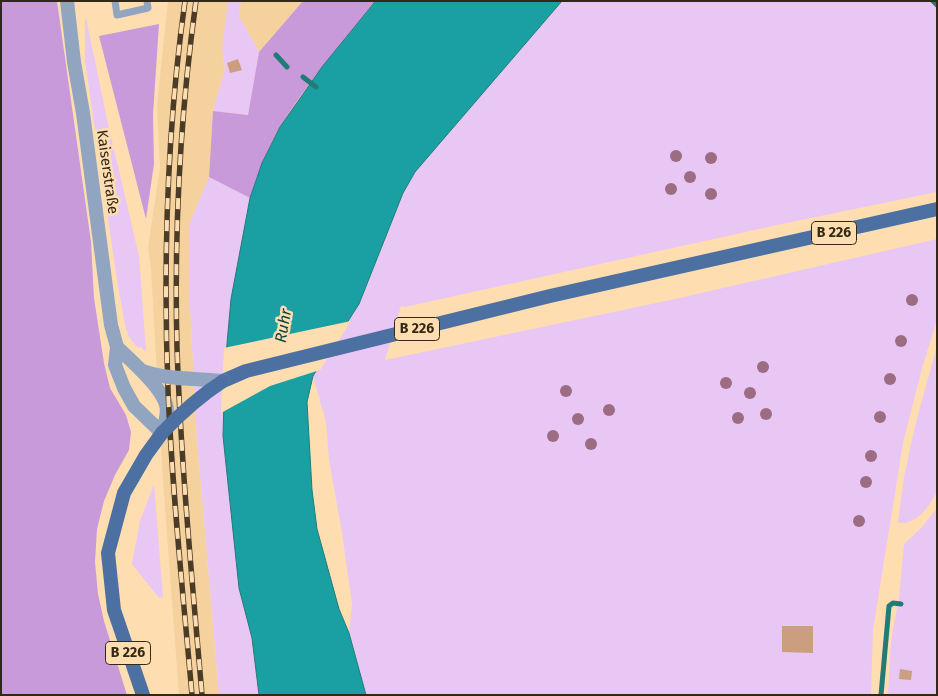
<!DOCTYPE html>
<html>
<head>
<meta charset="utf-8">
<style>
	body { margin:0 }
	#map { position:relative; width:938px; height:696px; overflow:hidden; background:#fedeb1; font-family:"Fira Sans",sans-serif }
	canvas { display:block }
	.frame { position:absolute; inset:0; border:2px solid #332715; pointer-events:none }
</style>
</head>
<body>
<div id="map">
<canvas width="938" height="696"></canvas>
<div class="frame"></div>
</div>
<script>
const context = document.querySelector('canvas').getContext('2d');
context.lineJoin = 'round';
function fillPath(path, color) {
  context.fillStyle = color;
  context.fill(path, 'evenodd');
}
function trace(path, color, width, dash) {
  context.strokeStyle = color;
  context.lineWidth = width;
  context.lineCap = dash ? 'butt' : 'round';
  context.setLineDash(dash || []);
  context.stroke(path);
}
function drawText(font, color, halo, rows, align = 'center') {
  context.font = font + ' "Fira Sans",sans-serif';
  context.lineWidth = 5;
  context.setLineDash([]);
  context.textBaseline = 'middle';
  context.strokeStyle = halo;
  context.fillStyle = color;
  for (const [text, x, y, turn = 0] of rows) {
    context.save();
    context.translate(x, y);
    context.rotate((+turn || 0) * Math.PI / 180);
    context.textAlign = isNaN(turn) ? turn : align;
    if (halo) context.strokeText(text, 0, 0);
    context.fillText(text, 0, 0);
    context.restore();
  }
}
const built = new Path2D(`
	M168,1H228L222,49L225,68L213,111L209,177L190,223V307L197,440L219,695H179L163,481L151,269L148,247L160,168L157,105Z
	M241,1H303L259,52L239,16Z`);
const green = new Path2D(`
	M228,1H241L239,16L259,52L248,115L213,111L225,68L222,49Z
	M562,1H937V192L777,225L405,307L401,306L385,360L675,299L937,239V320L922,368L903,443L873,630L871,695H366L349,633L352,604L342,533L329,460L326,422L313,376L359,304L403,193L415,172Z
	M85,18H86L108,124L139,256L146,352L141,347L138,348L129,337L126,329L118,287L85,61Z
	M209,177L250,198L231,299L225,366L223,436L239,588L252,638L259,695H219L197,440L190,307V223Z
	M937,346V492C929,506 918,524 900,523L898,522L904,477L915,426Z
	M154,484L163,597L159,598L132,564L140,521Z
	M937,508V695H888L891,641L899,597L904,544L922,527Z`);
const forest = new Path2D(`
	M1,1H57L91,242L94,298L104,363L110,388L126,415L131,432L129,450L115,475L104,501L97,529L95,562L98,594L104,621L127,695H1Z
	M303,1H376C343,42 307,83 280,127C267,150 258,174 250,198L209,177L213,111L248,115L259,52Z
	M159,24L153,115L154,164L146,219L99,36Z`);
const water = new Path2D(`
	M376,1H562L415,172L403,193L359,304L313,376L307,402L312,490L317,529L339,609L349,633L366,695H259L252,638L239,588L223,436L225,366L231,299L250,198L262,163L280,127L322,67Z`);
const pier = new Path2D(`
	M351,321L320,370L270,386L221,413L224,348Z`);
const stream = new Path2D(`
	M933,1L937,5
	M276,55L287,67
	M303,77L316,87
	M881,695L889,606L893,603L901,604`);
const building = new Path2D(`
	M238,59L242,70L230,73L227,63Z
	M782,626H813V653L782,652Z
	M900,669L912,671L911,680L899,679Z`);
const service = new Path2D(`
	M115,1L117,15L148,8L147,1`);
const minor = new Path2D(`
	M67,1L74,62L83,113L111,325L117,347L115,365L124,388L134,406L162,433
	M117,347C130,360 166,390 167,410C167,417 164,426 162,433`);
const primary = new Path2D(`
	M223,381L246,371L550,296L937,209
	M143,695L114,610L108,553L124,493L146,455L162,433`);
const rail = new Path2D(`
	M185,1C167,129 163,260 168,390C172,491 183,593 192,695
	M196,1C180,116 174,233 177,348C181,464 192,579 202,695`);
const minorBridge = new Path2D(`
	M143,371C167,380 197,378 223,381`);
const primaryBridge = new Path2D(`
	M162,433C181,413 200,396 223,381`);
const trees = [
	[676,156],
	[711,158],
	[690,177],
	[671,189],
	[711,194],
	[912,300],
	[901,341],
	[763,367],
	[890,379],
	[726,383],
	[566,391],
	[750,393],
	[609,410],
	[766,414],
	[880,417],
	[738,418],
	[578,419],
	[553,436],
	[591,444],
	[871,456],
	[866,482],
	[859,521]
];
const shields = [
	[834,233,45],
	[417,329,45],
	[128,653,45]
];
const shieldNames = [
	["B 226",834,233],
	["B 226",417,329],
	["B 226",128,653]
];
const streetNames = [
	["Kaiserstraße",107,172,82]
];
const waterNames = [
	["Ruhr",284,326,-80]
];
fillPath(built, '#f5d19d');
fillPath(green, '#e8c7f4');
fillPath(forest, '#c99ada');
fillPath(water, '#1a9fa2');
trace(water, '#227b78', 1);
fillPath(pier, '#fedeb1');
trace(stream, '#227b78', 5);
fillPath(building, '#cb9e7f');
trace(service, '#91a5c1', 7);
trace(minor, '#91a5c1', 14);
trace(primary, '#4d70a2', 14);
trace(rail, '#4b3c27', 5.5);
trace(rail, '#fedeb1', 4, [11]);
trace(minorBridge, '#91a5c1', 14);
trace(primaryBridge, '#4d70a2', 14);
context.fillStyle = '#9c6c82';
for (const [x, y] of trees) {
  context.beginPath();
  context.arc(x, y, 6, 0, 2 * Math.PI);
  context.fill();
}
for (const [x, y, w] of shields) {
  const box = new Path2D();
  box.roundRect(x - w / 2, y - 11.5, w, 23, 4);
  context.fillStyle = '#fedeb1';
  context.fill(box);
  trace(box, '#332715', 1);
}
drawText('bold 14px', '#332715', null, shieldNames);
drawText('15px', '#332715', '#fedeb1', streetNames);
drawText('italic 16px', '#033c3d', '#fedeb1', waterNames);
</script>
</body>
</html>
